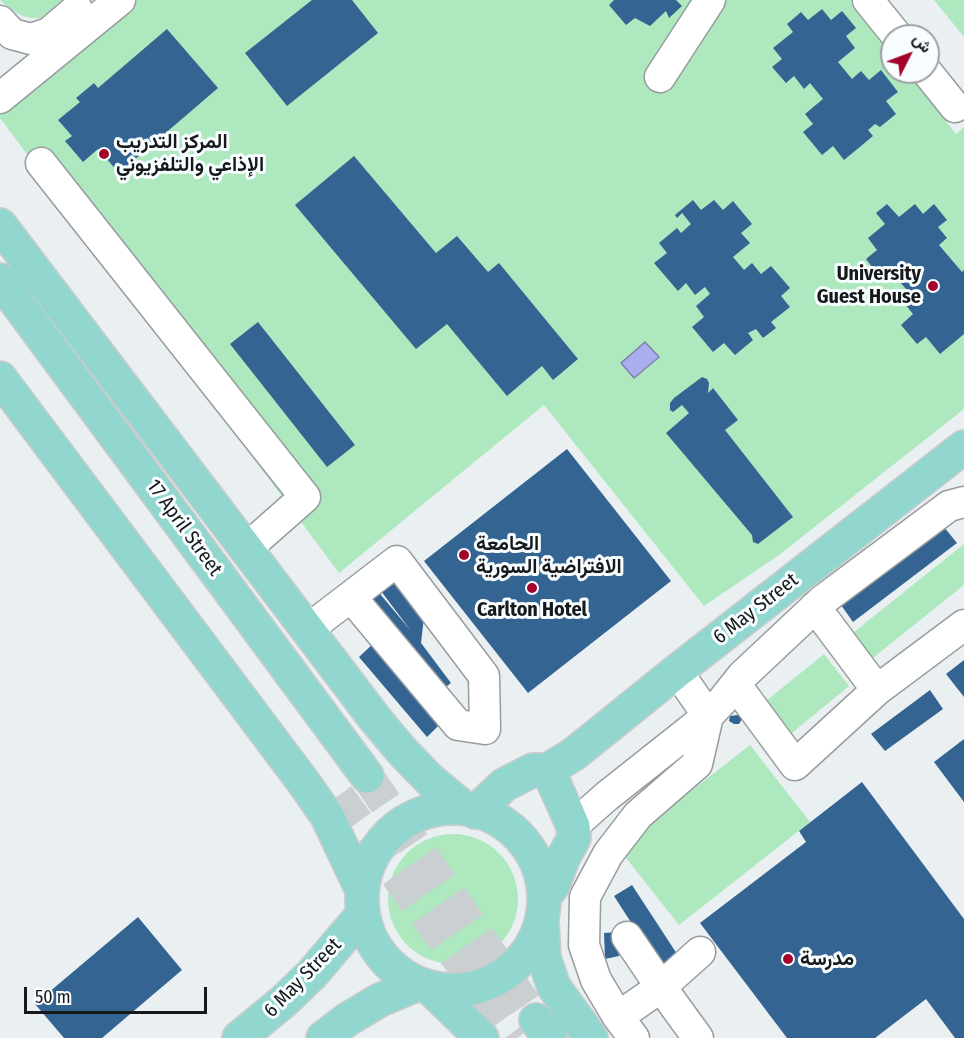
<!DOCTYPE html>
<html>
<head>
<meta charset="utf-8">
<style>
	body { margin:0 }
	#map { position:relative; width:964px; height:1038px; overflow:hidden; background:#eaf0f2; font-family:"Fira Sans Condensed",Vazirmatn,sans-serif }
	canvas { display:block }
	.north { position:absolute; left:880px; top:24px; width:60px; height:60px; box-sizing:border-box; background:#f8fdff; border:2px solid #9ea1a3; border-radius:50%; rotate:48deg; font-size:16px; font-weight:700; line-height:24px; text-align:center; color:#161819 }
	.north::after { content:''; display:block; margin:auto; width:21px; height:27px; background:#a3042c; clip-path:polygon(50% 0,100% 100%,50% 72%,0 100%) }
	.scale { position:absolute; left:24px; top:987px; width:183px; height:27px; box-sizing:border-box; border:3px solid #161819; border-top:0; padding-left:8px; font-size:18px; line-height:21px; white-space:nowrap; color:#161819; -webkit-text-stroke:4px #f8fdff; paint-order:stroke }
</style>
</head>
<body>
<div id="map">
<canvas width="964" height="1038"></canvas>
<div class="north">ش</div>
<div class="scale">50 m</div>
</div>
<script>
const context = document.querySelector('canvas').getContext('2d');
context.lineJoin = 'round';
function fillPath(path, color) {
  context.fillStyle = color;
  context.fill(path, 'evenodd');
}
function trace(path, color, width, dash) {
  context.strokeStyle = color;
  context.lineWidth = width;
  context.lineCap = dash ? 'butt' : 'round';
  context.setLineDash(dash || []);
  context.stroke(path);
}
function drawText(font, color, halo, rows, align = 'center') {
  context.font = font + ' "Fira Sans Condensed",Vazirmatn,sans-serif';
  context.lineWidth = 6;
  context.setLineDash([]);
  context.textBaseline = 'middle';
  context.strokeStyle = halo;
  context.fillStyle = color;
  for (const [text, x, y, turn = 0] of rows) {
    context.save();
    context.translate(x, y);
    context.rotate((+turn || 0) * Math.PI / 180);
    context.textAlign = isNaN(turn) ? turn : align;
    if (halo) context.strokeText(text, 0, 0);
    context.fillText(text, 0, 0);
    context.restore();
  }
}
const green = new Path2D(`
	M0,0H71C64,5 55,13 47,16C28,23 13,12 0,0Z
	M137,0H853L892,51V72H908L956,134L964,127V409L779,555L704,606L544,405L339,573L0,118V111Z
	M934,0H964V37Z
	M964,544V585L869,661L849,636Z
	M824,654L849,686L792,733L766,701Z
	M750,745L810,822L679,925L618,848Z
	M388 899a65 65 0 1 1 130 0a65 65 0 1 1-130 0Z`);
const water = new Path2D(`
	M645,342L659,357L634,378L621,363Z`);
const building = new Path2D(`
	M312,0H352L378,33L287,106L245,53Z
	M614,0H676L682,6L669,18L666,11L650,26L635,18L626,25L609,5Z
	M822,9L831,20L842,11L856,28L846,36L855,48L838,62L852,79L861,71L869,80L881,70L898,92L886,101L896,114L880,127L875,124L868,130L873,136L844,160L833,146L822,155L803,132L813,124L805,114L823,99L810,83L804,89L794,76L786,83L772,67L782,59L773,48L793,32L787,24L801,12L808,20Z
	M167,29L218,88L119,173L98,149L83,162L65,141L72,136L58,120L80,102L76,98L94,83L98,88Z
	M354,156L436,253L457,236L488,272L499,263L578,359L553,380L542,366L507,396L447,324L416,349L295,205Z
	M693,200L701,210L714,200L723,210L733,201L752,224L741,233L750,243L733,257L744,270L752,263L761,274L771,266L790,288L781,296L790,307L771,322L776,328L763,338L756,329L748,333L753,340L735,355L724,343L713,352L692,327L704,317L696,306L710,294L705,287L695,295L686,283L678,291L654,263L667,253L659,243L677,228L681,233L691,224L682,213L677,218L675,215Z
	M887,204L899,217L915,204L923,214L934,204L947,220L938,227L947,238L939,245L962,272L964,270V334L940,354L926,337L917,344L901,325L913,314L904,303L912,296L888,268L879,276L866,259L877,250L868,238L885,224L876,213Z
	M258,322L355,445L327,467L230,344Z
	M702,377L707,379L709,383L708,393L713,388L738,420L725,430L793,517L758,544L753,542L752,535L666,433L689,413L682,405L673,412L670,410V403L674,398Z
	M567,449L671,581L528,693L424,561Z
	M944,527L957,543L853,622L841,605Z
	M396,582L424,617L421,643L451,683L438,693L364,598L376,589L411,631L381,591Z
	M376,641L441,723L427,737L359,657Z
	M964,660V697L946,674Z
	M930,690L943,709L885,751L871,734Z
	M738,715L742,719L739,724H734L729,721L730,716Z
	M964,739V802L934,762Z
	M862,782L964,919V1038H955L926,999L875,1038H787L700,923L806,842L799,831Z
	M632,885L677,954L659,966L614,896Z
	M138,917L182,970L102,1038H64L35,1004Z
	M617,932L619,956L605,959L604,933Z`);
const majorTunnel = new Path2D(`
	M367,776L536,1020
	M338,796L517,1038`);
const minor = new Path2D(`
	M868,0L897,36
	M0,21L12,34L31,39L49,33L77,9
	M927,72L955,107
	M660,77L710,0
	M0,98L120,0
	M41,163L305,497L246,549
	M815,607L877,690L964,625
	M307,630L397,561L484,676L485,729L458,725L351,597
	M736,685L795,765L877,690
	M573,826L607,796L708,716L723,700L742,676L823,600L949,506L964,502
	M627,937L661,987L700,952
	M618,1017L661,987L698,1038
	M634,1038L618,1017L596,980L584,945L585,897L608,854L638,815L697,764L708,716L677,671`);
const major = new Path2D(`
	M0,225L376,720L402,751L430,780L464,808
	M0,280L367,776
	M0,378L304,783L327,816L362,890
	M362 899a91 91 0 1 1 182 0a91 91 0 1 1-182 0Z
	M475,812L504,785L533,770H548L574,754L677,671L964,447
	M544,897L553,885L563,858L574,838L573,826L548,770
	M542,922L544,958L554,987L591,1038
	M429,987L482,1038
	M536,1020L550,1038
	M239,1038L284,1001L312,974L363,914
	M323,1038L348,1019L380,1000L418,984`);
const markers = [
	[104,154,6,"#a3042c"],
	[933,286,6,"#a3042c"],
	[464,555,6,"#a3042c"],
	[532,588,6,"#a3042c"],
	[788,959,6,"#a3042c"]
];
const poiNames = [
	["المركز التدريب",116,142],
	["الإذاعي والتلفزيوني",116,165],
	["University",921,274,"right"],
	["Guest House",921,297,"right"],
	["الحامعة",476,544],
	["الافتراضية السورية",476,567],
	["Carlton Hotel",532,610,"center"],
	["مدرسة",800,959]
];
const streetNames = [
	["17 April Street",184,528,54],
	["6 May Street",756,609,-38],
	["6 May Street",303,978,-46]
];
fillPath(green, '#aee8be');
fillPath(water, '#abaeee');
trace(water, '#7e81ae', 1.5);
fillPath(building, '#346492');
trace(majorTunnel, '#cad0d1', 33, [33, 16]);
trace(minor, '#979c9e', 33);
trace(major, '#ccc', 36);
trace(minor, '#fff', 30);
trace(major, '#91d7cf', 33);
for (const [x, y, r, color] of markers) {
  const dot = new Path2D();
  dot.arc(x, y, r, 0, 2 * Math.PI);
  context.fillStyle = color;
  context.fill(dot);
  trace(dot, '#f8fdff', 2);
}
drawText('bold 20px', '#161819', '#f8fdff', poiNames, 'left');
drawText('20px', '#161819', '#f8fdff', streetNames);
</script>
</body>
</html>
